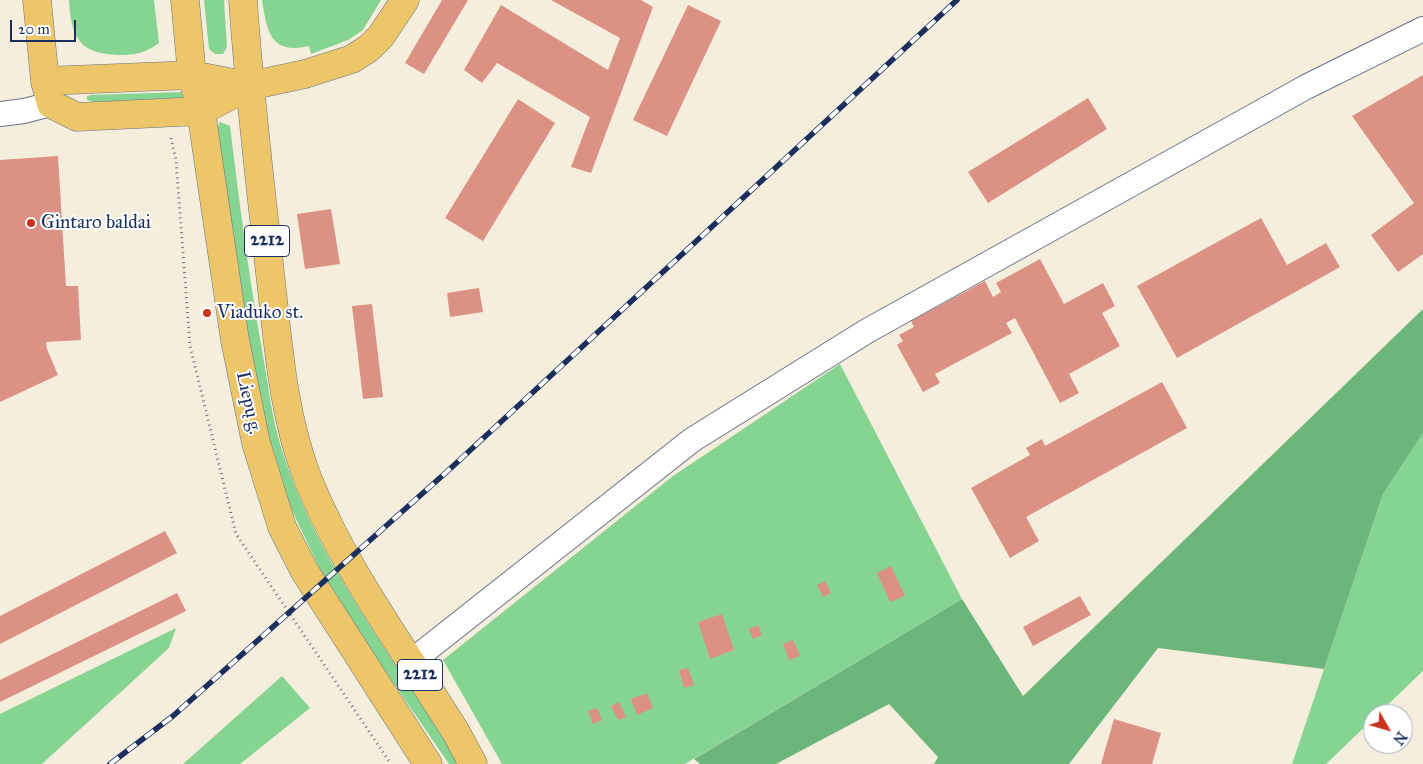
<!DOCTYPE html>
<html>
<head>
<meta charset="utf-8">
<style>
	body { margin:0 }
	#map { position:relative; width:1423px; height:764px; overflow:hidden; background:#f6eedc; font-family:"IM FELL Great Primer",serif }
	canvas { display:block }
	.north { position:absolute; left:1363px; top:704px; width:50px; height:50px; box-sizing:border-box; background:#fff; border:1px solid #a4acbf; border-radius:50%; rotate:128deg; font-size:14px; font-weight:700; line-height:20px; text-align:center; color:#1b2f5e }
	.north::after { content:''; display:block; margin:auto; width:18px; height:22px; background:#c8321e; clip-path:polygon(50% 0,100% 100%,50% 72%,0 100%) }
	.scale { position:absolute; left:10px; top:20px; width:66px; height:22px; box-sizing:border-box; border:2px solid #1b2f5e; border-top:0; padding-left:6px; font-size:15px; line-height:18px; white-space:nowrap; color:#1b2f5e; -webkit-text-stroke:4px #fff; paint-order:stroke }
</style>
</head>
<body>
<div id="map">
<canvas width="1423" height="764"></canvas>
<div class="north">N</div>
<div class="scale">20 m</div>
</div>
<script>
const context = document.querySelector('canvas').getContext('2d');
context.lineJoin = 'round';
function fillPath(path, color) {
  context.fillStyle = color;
  context.fill(path, 'evenodd');
}
function trace(path, color, width, dash) {
  context.strokeStyle = color;
  context.lineWidth = width;
  context.lineCap = dash ? 'butt' : 'round';
  context.setLineDash(dash || []);
  context.stroke(path);
}
function drawText(font, color, halo, rows, align = 'center') {
  context.font = font + ' "IM FELL Great Primer",serif';
  context.lineWidth = 4;
  context.setLineDash([]);
  context.textBaseline = 'middle';
  context.strokeStyle = halo;
  context.fillStyle = color;
  for (const [text, x, y, turn = 0] of rows) {
    context.save();
    context.translate(x, y);
    context.rotate((+turn || 0) * Math.PI / 180);
    context.textAlign = isNaN(turn) ? turn : align;
    if (halo) context.strokeText(text, 0, 0);
    context.fillText(text, 0, 0);
    context.restore();
  }
}
const green = new Path2D(`
	M69,0H154L159,43C145,53 136,55 119,55C79,54 71,37 69,0Z
	M204,0H224L227,47L223,54H215L209,49Z
	M262,0H381L363,30L348,40L311,54L309,46C270,55 267,31 262,0Z
	M184,92L192,94L181,98L94,102L87,100V96L91,95Z
	M220,122L230,126C239,201 249,276 262,350C268,382 271,415 281,447C314,556 388,650 448,745L458,764H449L342,608L319,567L285,496L258,399L217,129Z
	M840,364L962,599L685,764H502L443,660L673,476Z
	M1423,433V671L1378,714H1373V719L1326,764H1292L1383,494Z
	M176,628L169,648L42,764H0V714Z
	M282,676L310,708L240,764H183Z`);
const forest = new Path2D(`
	M1423,309V433L1383,494L1324,669L1158,648L1069,764H934L938,757L889,704L776,764H700L694,759L962,599L1023,696Z`);
const building = new Path2D(`
	M442,0H468L424,74L405,63Z
	M551,0H641L653,7L591,173L571,167L590,117L497,63L482,83L464,70L501,5L608,70L620,38Z
	M688,5L721,21L667,136L633,120Z
	M1423,75V254L1398,272L1371,235L1414,203L1352,116Z
	M1088,98L1107,129L988,203L968,172Z
	M518,99L555,123L483,241L445,218Z
	M58,156L66,286H78L81,340L46,342L47,349L58,375L0,402V160Z
	M331,209L340,264L305,269L297,214Z
	M1261,218L1287,265L1326,243L1340,267L1177,358L1137,286Z
	M1040,259L1064,304L1103,283L1115,306L1102,313L1120,346L1069,374L1079,393L1060,403L1015,318L1006,323L1012,333L935,374L940,383L923,392L897,345L903,341L899,335L914,327L911,321L985,281L993,297L1001,292L996,283Z
	M479,288L483,312L450,317L447,293Z
	M372,304L383,397L363,399L352,306Z
	M1162,382L1187,428L1026,517L1039,541L1010,558L971,488L1030,455L1026,448L1042,439L1045,446Z
	M165,531L177,553L0,644V616Z
	M891,566L905,596L890,602L877,573Z
	M825,581L831,593L823,597L817,585Z
	M177,593L186,611L0,702V680Z
	M1080,596L1091,615L1033,646L1023,627Z
	M722,614L734,650L710,659L698,622Z
	M758,625L762,635L753,639L749,629Z
	M793,640L800,656L789,660L783,644Z
	M688,668L694,685L684,688L679,670Z
	M647,693L653,708L637,715L631,699Z
	M619,702L626,717L618,720L611,706Z
	M597,708L602,720L593,724L588,711Z
	M1114,719L1161,733L1152,764H1101Z`);
const path = new Path2D(`
	M171,138L176,160L190,346L236,534L391,764`);
const minor = new Path2D(`
	M0,114L24,111L51,104
	M412,661L692,440L867,331L1306,87L1423,29`);
const primary = new Path2D(`
	M37,0L45,81L51,104L77,117L201,111L249,86L305,74L352,59L369,48L381,36L405,0
	M185,0L192,75L201,111L235,340L256,443L282,527L305,572L428,764
	M243,0C249,91 260,182 270,273C278,340 282,410 306,474C342,567 405,650 457,734L473,764
	M45,81L192,75L249,86`);
const rail = new Path2D(`
	M110,764L173,716L451,468L957,0`);
const markers = [
	[31,223,5,"#c8321e"],
	[207,313,5,"#c8321e"]
];
const shields = [
	[267,241,45],
	[420,675,45]
];
const shieldNames = [
	["2212",267,241],
	["2212",420,675]
];
const poiNames = [
	["Gintaro baldai",41,223],
	["Viaduko st.",217,313]
];
const streetNames = [
	["Liepų g.",248,403,78]
];
fillPath(green, '#86d492');
fillPath(forest, '#6cb67c');
fillPath(building, '#db9285');
trace(minor, '#68728a', 26);
trace(primary, '#68728a', 29);
trace(path, '#68728a', 3, [1, 4]);
trace(minor, '#fff', 24);
trace(primary, '#ecc669', 28);
trace(rail, '#1b2f5e', 5.5);
trace(rail, '#fff', 4, [11]);
for (const [x, y, r, color] of markers) {
  const dot = new Path2D();
  dot.arc(x, y, r, 0, 2 * Math.PI);
  context.fillStyle = color;
  context.fill(dot);
  trace(dot, '#fff', 2);
}
for (const [x, y, w] of shields) {
  const box = new Path2D();
  box.roundRect(x - w / 2, y - 15.5, w, 31, 4);
  context.fillStyle = '#fff';
  context.fill(box);
  trace(box, '#1b2f5e', 1);
}
drawText('bold 18px', '#1b2f5e', null, shieldNames);
drawText('19px', '#1b2f5e', '#fff', poiNames, 'left');
drawText('19px', '#1b2f5e', '#fff', streetNames);
</script>
</body>
</html>
